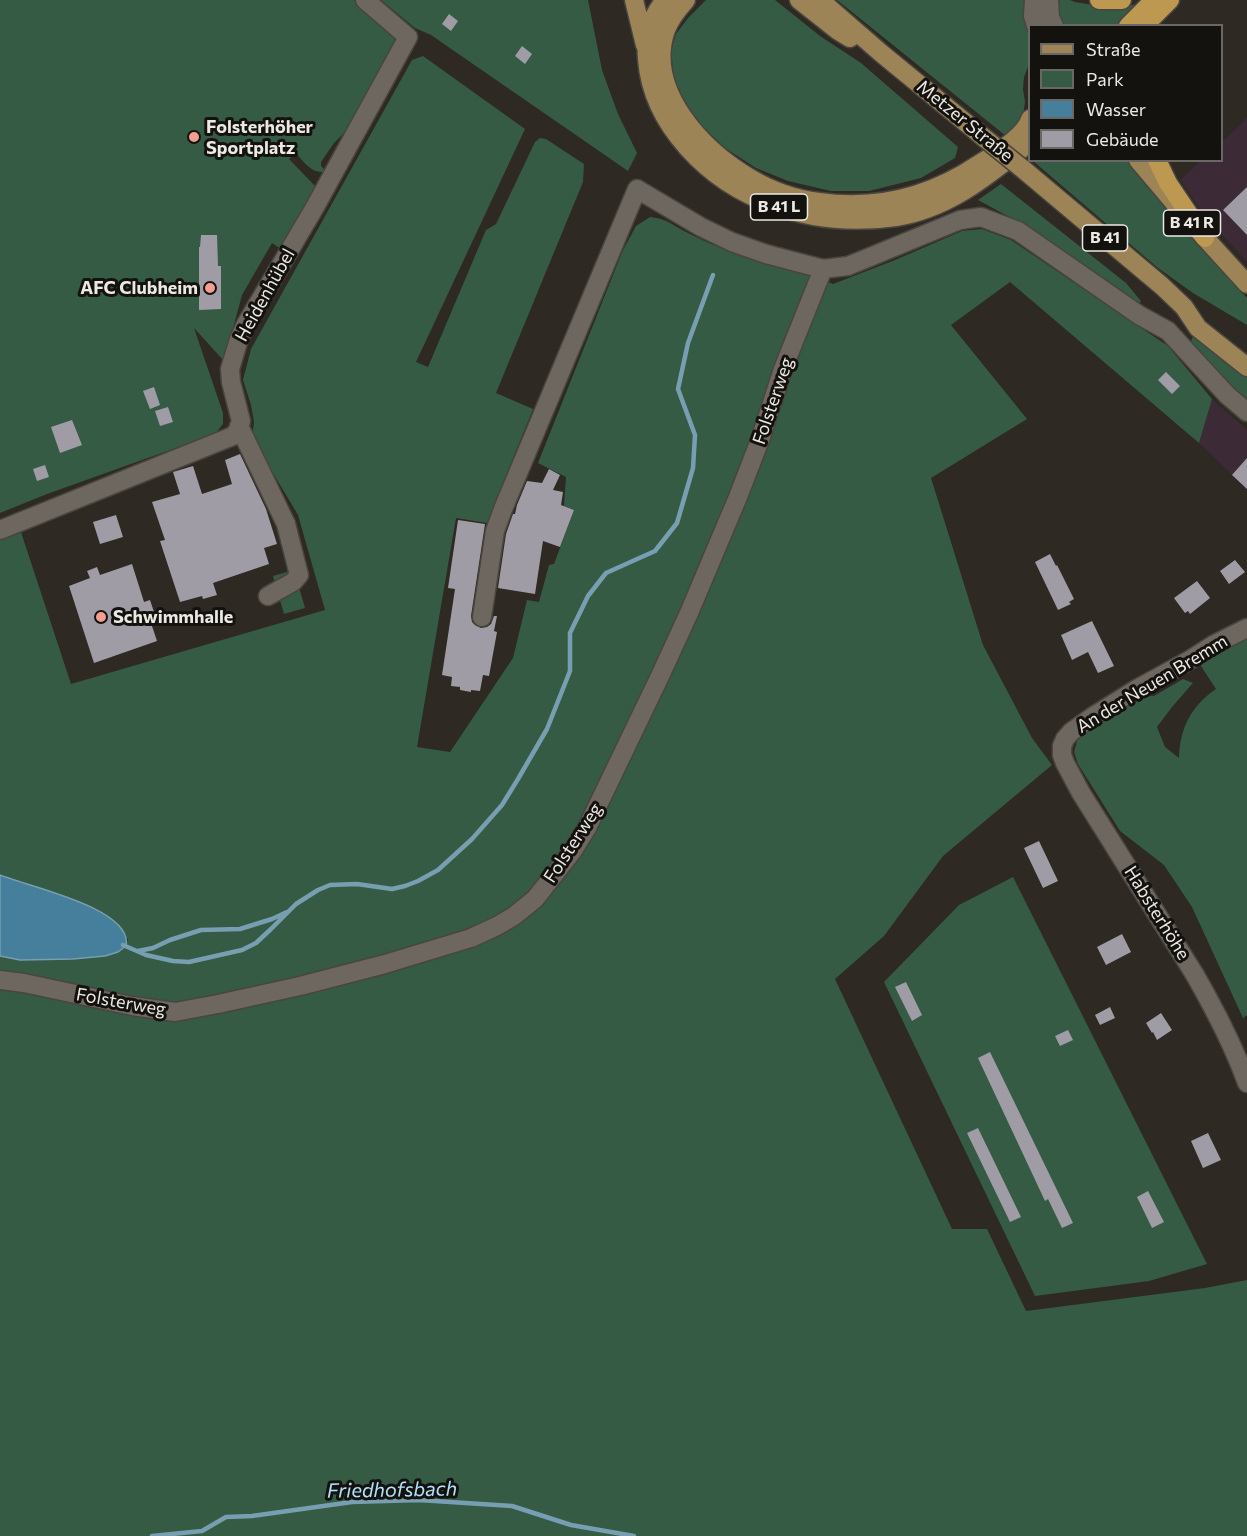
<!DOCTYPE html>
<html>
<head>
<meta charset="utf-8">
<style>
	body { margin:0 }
	#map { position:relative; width:1247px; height:1536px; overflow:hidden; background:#2e2922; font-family:Commissioner,sans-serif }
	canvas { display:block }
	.legend { position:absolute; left:1028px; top:24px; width:195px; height:138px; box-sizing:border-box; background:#14120f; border:2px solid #6a6864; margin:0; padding:8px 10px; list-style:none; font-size:18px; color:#ece9e4 }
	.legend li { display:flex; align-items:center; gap:12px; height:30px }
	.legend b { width:30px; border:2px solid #6a6864 }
</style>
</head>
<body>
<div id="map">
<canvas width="1247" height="1536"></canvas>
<ul class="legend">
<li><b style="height:8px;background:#9d8457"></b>Straße</li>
<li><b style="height:16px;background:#355b45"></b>Park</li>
<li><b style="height:16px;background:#457f9b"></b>Wasser</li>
<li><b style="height:16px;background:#9f9ca6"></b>Gebäude</li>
</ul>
</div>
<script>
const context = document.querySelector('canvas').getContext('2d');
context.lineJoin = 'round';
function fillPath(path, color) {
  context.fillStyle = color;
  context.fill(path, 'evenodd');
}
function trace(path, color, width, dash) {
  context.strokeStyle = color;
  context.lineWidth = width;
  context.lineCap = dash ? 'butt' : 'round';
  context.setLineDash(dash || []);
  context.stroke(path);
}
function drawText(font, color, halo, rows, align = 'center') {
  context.font = font + ' Commissioner,sans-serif';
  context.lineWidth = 6;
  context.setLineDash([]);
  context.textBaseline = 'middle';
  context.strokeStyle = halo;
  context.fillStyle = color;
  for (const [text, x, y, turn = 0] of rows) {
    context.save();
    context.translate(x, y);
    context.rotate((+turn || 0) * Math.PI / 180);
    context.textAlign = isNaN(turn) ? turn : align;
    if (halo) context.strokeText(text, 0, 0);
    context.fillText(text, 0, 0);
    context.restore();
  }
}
const commercial = new Path2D(`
	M1247,118V262L1202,212L1180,180L1201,161L1222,160V142Z
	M1212,399L1247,430V489L1199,443Z`);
const green = new Path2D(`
	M0,0H354L399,40L352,125L334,143L321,162V166L325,170L323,172C311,173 303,161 296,153L289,159L318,189L281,249L272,243L242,295L224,361L194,328L223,413V424L215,434L47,494L0,513Z
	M381,0H588L602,70L618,114L637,153L628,171L431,35L415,28Z
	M706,0H775L820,36L861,63L958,147L955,158L921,178L869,191H831L788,181L756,168L725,148L699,123L685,104L674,79L671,50L676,34L688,18Z
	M837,0H1029V64L1024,77L1023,89L1025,102L1023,116L1016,127L1006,136Z
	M1055,0H1070L1075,2L1099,6H1127L1142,3L1117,25H1062L1058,20Z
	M423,56L525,129L416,362L428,367L486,230L496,224L535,142L540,138L546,139L584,164L583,182L496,393L533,409L487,523L456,518L417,747L450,752L513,658L527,600L539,602L549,565L554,564L574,510L564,506L566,477L538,463L623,250L636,226L650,217C668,219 672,225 688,233C700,239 713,245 726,250C761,264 798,270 833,284L895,260L962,231L982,229L1011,240L1168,346L1212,399L1199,443L1010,282L951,325L1027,419L931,478L983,645L1032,738L1052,765L943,856L884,936L835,979L952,1229H987L1026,1311L1205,1288L1247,1280V1536H0V956L20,960L73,959L105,956L118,952L126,946L128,939L60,894L14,881L0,875V537L20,529L71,684L325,610L298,515L252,438L254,422L251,405L243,380L251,349L412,60Z
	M1033,161H1127L1180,224L1247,298V325L1193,293L1158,268Z
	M1001,184L1126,283L1141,301L1137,305L1022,224L978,200Z
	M1196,334L1247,372V404L1196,350L1191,342L1192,338Z
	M294,570L305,608L284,614L273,576Z
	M1238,637L1241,642L1247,638V1015L1243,1018L1192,907L1164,865L1120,831L1078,764L1074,752L1078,738L1095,722L1141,695L1154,696L1183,679L1193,683L1172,707L1157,727L1165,747L1179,758C1180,728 1191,706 1216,689L1201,666L1200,662Z
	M1013,877L1207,1264L1149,1281L1035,1296L884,982L959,905Z`);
const water = new Path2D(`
	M0,875C26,886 134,908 126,946L118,952L105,956L73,959L20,960L0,956Z`);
const stream = new Path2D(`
	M123,945L146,955L173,961L189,962L242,950L256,943L271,929L296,904L318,890L330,885L357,884L392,889L405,886L418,881L438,870L472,839L502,805L518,779L547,729L570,671V633L588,596L606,573L655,551L677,523L693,468L695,435L678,389L688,343L713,275
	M138,951L153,948L170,940L201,930L240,929L272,919L287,912
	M152,1536L202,1531L226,1517L252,1516L352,1502L419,1500L512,1506L571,1525L634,1536`);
const building = new Path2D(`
	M449,14L458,21L451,31L442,24Z
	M522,46L532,54L525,64L515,56Z
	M1247,187V235L1223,210Z
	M201,235H217L218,266H221V309L199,310V247H200Z
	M1166,372L1180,386L1172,394L1158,380Z
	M154,387L160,405L150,409L143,391Z
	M168,407L173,422L160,426L155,411Z
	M72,420L82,445L60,453L51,427Z
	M240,454L266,509L277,544L264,548L269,564L213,583L217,595L203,599L202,596L180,602L160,541L165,540L152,502L180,494L173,472L193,466L202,494L232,484L225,460Z
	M1247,458V489L1232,475Z
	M45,465L49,477L37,481L33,469Z
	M549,469L560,475L553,490L563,492L561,505L574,510L560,547L543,541L535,594L498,588L506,534L513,514H515L517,505L527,481L542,483Z
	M116,515L123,537L100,544L93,522Z
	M458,520L485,524L471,616L472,622L475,625L481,628L487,627L491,624L494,616H497L494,631L497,632L489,676L483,675L480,691L471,690V692L460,690V687L451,686L452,677L442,675L455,589L448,588Z
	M1050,554L1056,566L1057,565L1074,599L1069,602L1071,604L1058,610L1035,562Z
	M1235,560L1245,572L1229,584L1220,571Z
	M132,564L144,602L150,600L154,612L148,614L157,641L94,663L69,586L90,578L87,571L97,567L100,575Z
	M1197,581L1210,598L1190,614L1188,611L1185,613L1174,598Z
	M1092,621L1114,666L1098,673L1088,652L1072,660L1061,635Z
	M1039,841L1058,881L1043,888L1024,848Z
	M1122,934L1131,952L1106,965L1097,947Z
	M906,982L922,1015L912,1021L895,987Z
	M1110,1007L1115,1018L1100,1025L1095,1015Z
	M1161,1013L1172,1030L1157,1040L1153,1032L1152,1033L1146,1023Z
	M1068,1030L1073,1040L1060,1046L1055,1036Z
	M990,1052L1073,1223L1062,1228L1048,1199L1045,1201L978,1058Z
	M978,1128L1021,1217L1010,1222L967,1133Z
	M1208,1133L1221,1160L1203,1168L1191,1141Z
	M1148,1191L1164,1222L1152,1228L1137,1197Z`);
const minor = new Path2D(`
	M1034,0L1033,16L1036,26
	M1049,0L1050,17L1054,26
	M239,426L286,524L299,575L293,582L268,596
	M0,530L223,440L233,436L239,429L241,421L231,382L230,369L239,339L246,324L315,207L408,37L365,0
	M482,617L495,531L503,509L637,189L701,227L732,242L766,254L823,269L848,266L960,220L981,217L1018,231L1139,315L1168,331L1227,395L1247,412
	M1247,628L1213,645L1188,661L1135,690L1092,717L1071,732L1065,739L1062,746V755L1065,763L1081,793L1195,975C1215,1010 1233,1044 1247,1083
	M0,980L24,983L132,1006L175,1012L218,1004L300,986L385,964L471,938L497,926L514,916L535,899L572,852L587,828L661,674L689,613L738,497L760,440L783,369L823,269`);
const major = new Path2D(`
	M634,0L645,45
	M665,0C651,17 645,38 647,59C652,126 710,182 771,204C810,219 854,223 896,217C949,209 990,174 1030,142
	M686,0C678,9 670,19 666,30C645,91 703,150 750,178C770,190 795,199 819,202C877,210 930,197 979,164C994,155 1025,136 1030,119
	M799,0L837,30L850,38
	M820,0L881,53L982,136
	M1138,160L1176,205
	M1024,170L1162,286L1184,307L1198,328L1247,367
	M1196,228L1247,284`);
const highway = new Path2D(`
	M1099,0H1122
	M1148,22L1170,0
	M1128,26L1154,0
	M1157,160L1168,183L1205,238`);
const majorBridge = new Path2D(`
	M982,136L1024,170`);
const markers = [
	[194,137,6,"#f59d8e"],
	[210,288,6,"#f59d8e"],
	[101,617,6,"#f59d8e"]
];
const shields = [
	[779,207,57],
	[1192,223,57],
	[1105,238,45]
];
const shieldNames = [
	["B 41 L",779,207],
	["B 41 R",1192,223],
	["B 41",1105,238]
];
const streetNames = [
	["Metzer Straße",965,121,39],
	["Heidenhübel",265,295,-61],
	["Folsterweg",773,401,-71],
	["An der Neuen Bremm",1152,684,-31],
	["Folsterweg",573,843,-57],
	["Habsterhöhe",1157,913,58],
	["Folsterweg",121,1002,10]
];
const poiNames = [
	["Folsterhöher",206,127],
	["Sportplatz",206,148],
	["AFC Clubheim",198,288,"right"],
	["Schwimmhalle",113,617]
];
const waterNames = [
	["Friedhofsbach",392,1490,-1]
];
fillPath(commercial, '#3c2b36');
fillPath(green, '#355b45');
fillPath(water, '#457f9b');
trace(water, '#779fb1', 1.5);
trace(stream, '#779fb1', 4.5);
fillPath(building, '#9f9ca6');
trace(minor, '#49453f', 21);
trace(major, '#49453f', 21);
trace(highway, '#49453f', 21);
trace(minor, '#6e675f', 18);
trace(major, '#9d8457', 18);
trace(highway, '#bc9851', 18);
trace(majorBridge, '#49453f', 21, []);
trace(majorBridge, '#9d8457', 18);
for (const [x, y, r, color] of markers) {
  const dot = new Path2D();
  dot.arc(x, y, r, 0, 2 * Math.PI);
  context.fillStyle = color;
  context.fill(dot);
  trace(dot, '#14120f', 2);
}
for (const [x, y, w] of shields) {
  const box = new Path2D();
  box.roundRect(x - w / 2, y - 13, w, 26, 4.5);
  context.fillStyle = '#14120f';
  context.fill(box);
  trace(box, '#ece9e4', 1.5);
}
drawText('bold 16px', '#ece9e4', null, shieldNames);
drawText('18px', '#ece9e4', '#14120f', streetNames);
drawText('bold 18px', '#ece9e4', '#14120f', poiNames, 'left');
drawText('italic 20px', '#b1e2fc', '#14120f', waterNames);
</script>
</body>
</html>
